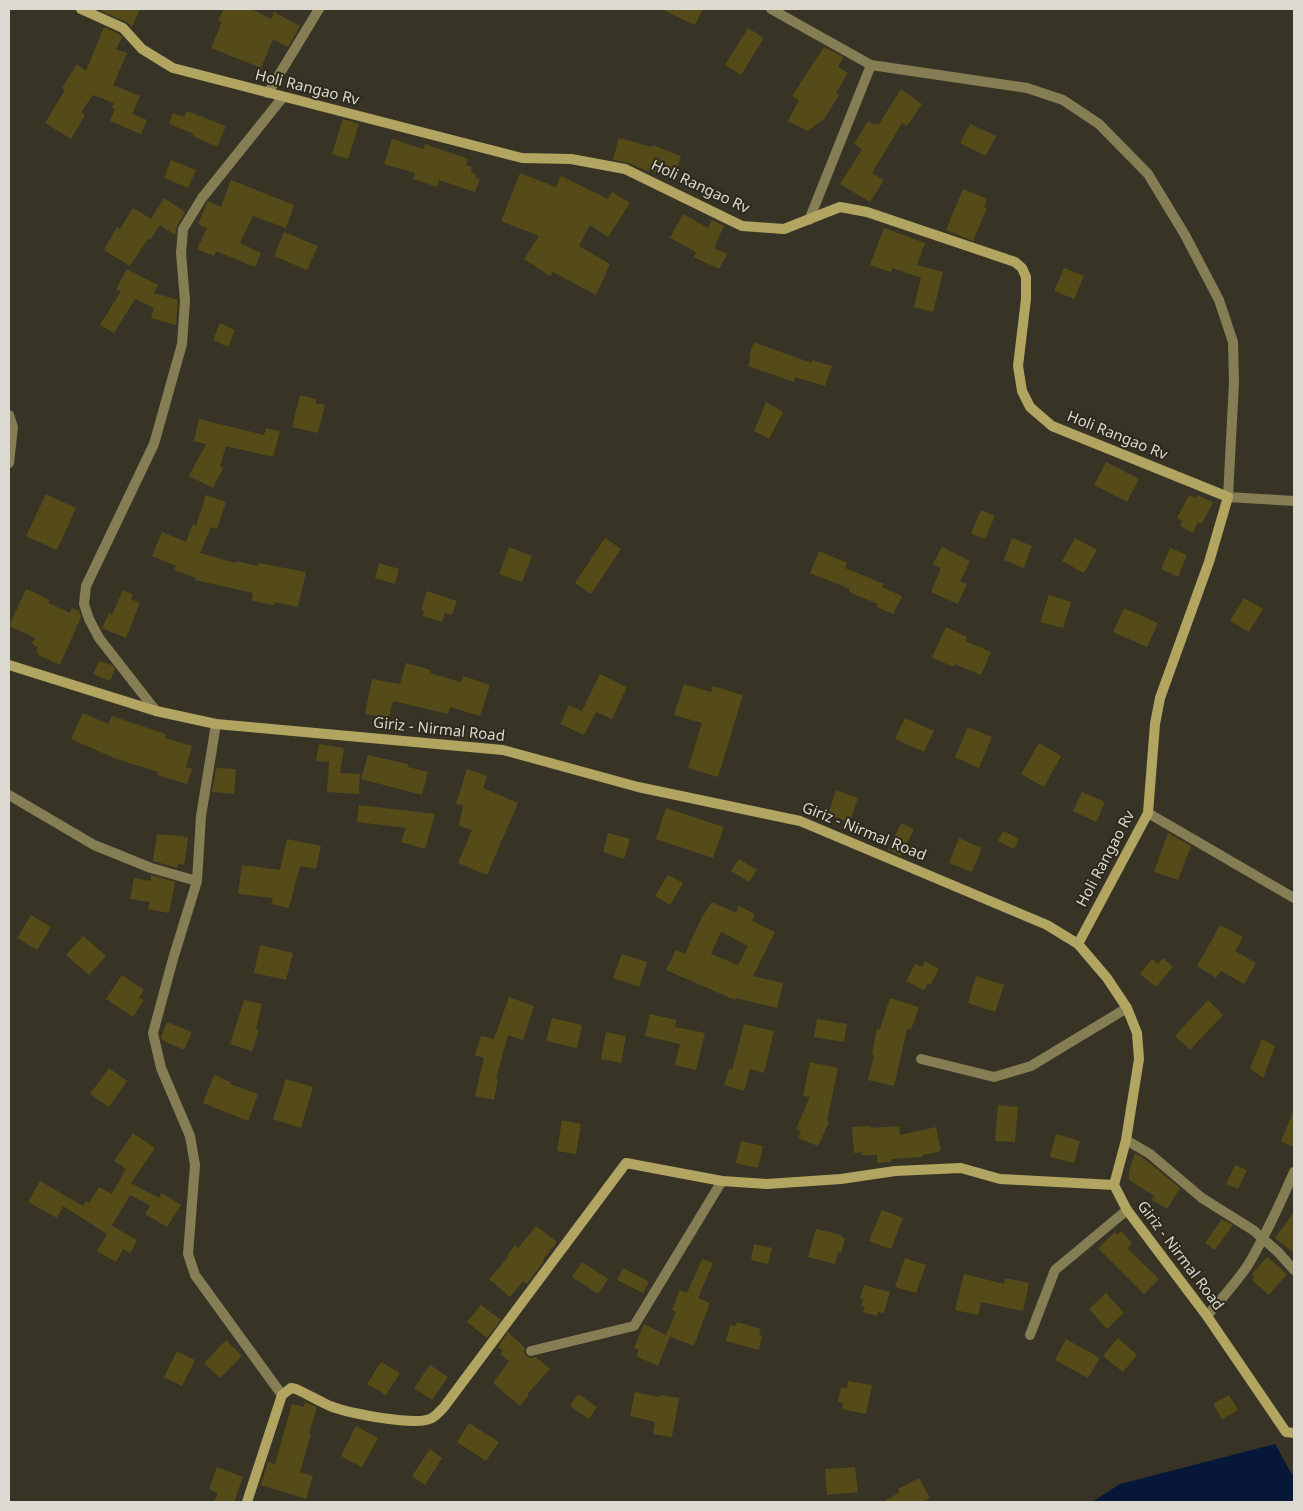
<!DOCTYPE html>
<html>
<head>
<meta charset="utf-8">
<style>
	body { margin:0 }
	#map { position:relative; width:1303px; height:1511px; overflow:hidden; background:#373426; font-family:"Noto Sans",sans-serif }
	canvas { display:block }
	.frame { position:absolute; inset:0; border:10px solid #dbd9d0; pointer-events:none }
</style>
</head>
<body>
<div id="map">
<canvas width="1303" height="1511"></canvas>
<div class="frame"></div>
</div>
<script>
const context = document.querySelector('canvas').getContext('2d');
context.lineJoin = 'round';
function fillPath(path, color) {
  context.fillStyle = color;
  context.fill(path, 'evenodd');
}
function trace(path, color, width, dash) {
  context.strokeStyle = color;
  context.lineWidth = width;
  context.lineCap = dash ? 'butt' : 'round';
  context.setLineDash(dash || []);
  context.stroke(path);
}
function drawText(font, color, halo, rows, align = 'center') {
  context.font = font + ' "Noto Sans",sans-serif';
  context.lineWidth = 4;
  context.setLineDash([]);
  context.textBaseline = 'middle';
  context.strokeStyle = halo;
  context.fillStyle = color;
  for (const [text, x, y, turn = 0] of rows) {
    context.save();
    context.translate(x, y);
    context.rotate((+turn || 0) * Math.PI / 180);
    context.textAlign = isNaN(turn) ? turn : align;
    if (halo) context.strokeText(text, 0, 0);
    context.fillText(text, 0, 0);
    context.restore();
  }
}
const water = new Path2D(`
	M1275,1444L1294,1478V1502H1092L1120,1484Z`);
const building = new Path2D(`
	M97,9H140L132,27L126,22Z
	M224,9H251L271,19L274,12L300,26L288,47L273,39L261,68L211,48L222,22L218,20Z
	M661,9H703L695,25Z
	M104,27L119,34L122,37L116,49L127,53L113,85L140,96L132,114L147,120L141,134L110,121L115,109L112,108L114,103L93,95L81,112L85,115L71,139L45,123L65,90L62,88L77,64L86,71Z
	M748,28L764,38L741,75L725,65Z
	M824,47L843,57L838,67L848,73L836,93L839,95L824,119L808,131L788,121L799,100L792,96Z
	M901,89L922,104L907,126L902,123L872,173L884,180L870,202L840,184L862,149L854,144L868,121L875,125L876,123L879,124Z
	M187,111L226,126L217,147L193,136L194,134L169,124L173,113L184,117Z
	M343,119L359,124L348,159L332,154Z
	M970,124L996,136L986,156L960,143Z
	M619,138L652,147L653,145L681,156L673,178L645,170L626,162L613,160Z
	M392,139L424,149L425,144L468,159L466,165L472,167L471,172L476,174L475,177L480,179L475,192L439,180L437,187L413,179L415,173L384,164Z
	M171,160L196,170L188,188L164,178Z
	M520,173L556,187L561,176L608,199L612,192L630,203L608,237L590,225L579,246L610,264L596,295L553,272L550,276L524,259L539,236L501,221Z
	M231,180L294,205L286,228L253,216L240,243L261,253L255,267L216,251L214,256L197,249L207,228L198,224L207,203L208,201L221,207Z
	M963,189L987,199L984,207L987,208L973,241L946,230Z
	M164,198L185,212L177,226L175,235L160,225L150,240L148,239L130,266L104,250L117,227L120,229L133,208L151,219Z
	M683,214L708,228L712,220L724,226L714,248L727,254L719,269L694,257L696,252L670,238Z
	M884,228L925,243L917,265L943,272L933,312L914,307L921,278L892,268L891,272L870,265Z
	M284,232L318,246L307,270L274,256Z
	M1064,268L1084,276L1074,299L1054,291Z
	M127,269L158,285L154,293L178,300L176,325L151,318L154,308L135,299L114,333L100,325L121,291L116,289Z
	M220,323L235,330L228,347L213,340Z
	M754,342L811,363L812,360L832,366L825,386L795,377L794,382L748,366L751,357L749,356Z
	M300,395L316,399V403L325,405L318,433L292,427Z
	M766,402L783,412L769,439L754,431Z
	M199,419L264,435L266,428L280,431L273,457L226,446L220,466L223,468L213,488L189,476L206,444L194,441Z
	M1106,462L1139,479L1127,502L1094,485Z
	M46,494L76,508L57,550L26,536Z
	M206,495L226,502L217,529L211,527L200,553L235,563L236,561L258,566V563L306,572L298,607L275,602V605L252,601L253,593L195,580L196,578L174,570L176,566L152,556L162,532L186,542L193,524L196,526Z
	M1189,495L1196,498L1197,495L1213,502L1202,524L1198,522L1193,533L1180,526L1182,521L1177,518Z
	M981,510L995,516L985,539L971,533Z
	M605,538L621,549L591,594L575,583Z
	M1012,538L1032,546L1024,568L1004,560Z
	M1075,538L1097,550L1084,573L1062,561Z
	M509,547L532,556L522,582L499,574Z
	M942,547L970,561L960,581L967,584L958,604L931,592L941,568L933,564Z
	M1170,548L1187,555L1178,577L1161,569Z
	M819,551L847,563L845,568L884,584L882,587L902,596L893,614L877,607L878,604L849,592L850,589L810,573Z
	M379,563L399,569L395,584L375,578Z
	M26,589L50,600L48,603L70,613L72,608L79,611L81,617L60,665L38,655L39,653L36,652L38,647L32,644L35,638L9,626Z
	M123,590L133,595L131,599L140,603L126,638L102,628L109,613L112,615Z
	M427,591L457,601L452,615L445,613L442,622L423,616L424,611L421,610Z
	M1049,595L1071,602L1063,628L1040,622Z
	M1244,598L1263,609L1249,632L1230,621Z
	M1124,608L1158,623L1147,647L1113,632Z
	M946,627L967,637L966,641L991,652L981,675L955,664L953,667L932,657Z
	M99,661L112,665L115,669L110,681L93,674Z
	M406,663L431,670L430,673L461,682L463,676L490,685L480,716L450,707L448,714L393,701L389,718L365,714L372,679L400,684Z
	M600,674L627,687L612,719L596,712L584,735L560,724L569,705L582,711Z
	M684,684L711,692L713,686L743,695L718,777L688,768L702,723L674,715Z
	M83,713L108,724L112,716L166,734L165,738L192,746L186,767L192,769L187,784L157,775L158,772L114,758L71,739Z
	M905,718L934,731L924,752L895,739Z
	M968,727L992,737L979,768L955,757Z
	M1039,743L1061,756L1044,787L1021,774Z
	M319,744L344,748L340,773L360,774L359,794L327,792L329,762L316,761Z
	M368,755L408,764V767L428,772L422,795L361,779Z
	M216,768L236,769L234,794L212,792Z
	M467,769L487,776L483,788L518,803L487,875L458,863L472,830L459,826L463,805L456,804Z
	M836,790L858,798L850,822L828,815Z
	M1082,792L1105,802L1096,822L1073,811Z
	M359,805L435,814L425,849L401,842L406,828L357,822Z
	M666,808L724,827L713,858L656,839Z
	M901,823L914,829L901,856L888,850Z
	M1003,831L1019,839L1014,849L998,841Z
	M608,833L630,839L624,859L603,852Z
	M1168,833L1191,846L1178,880L1154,872Z
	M157,834L188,837L184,865L178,864L177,868L153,861Z
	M959,838L982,848L972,872L949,863Z
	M287,839L321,846L316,869L300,866L289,908L271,904L273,898L238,894L242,865L280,870Z
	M739,859L757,870L749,882L731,871Z
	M151,875L175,882L169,913L148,909L150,902L130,899L134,878L151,881Z
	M668,875L683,883L670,905L655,896Z
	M712,902L736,913L739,906L755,914L752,921L775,932L753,976L783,983L777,1008L736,998L735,1000L666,970L676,950L685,954L702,917ZM721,932L748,946L738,965L711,954Z
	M31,915L51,927L37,950L17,938Z
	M1220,925L1243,937L1235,951L1256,963L1244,984L1221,971L1216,978L1197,966Z
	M83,936L106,956L89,975L66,955Z
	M260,945L293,953L286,980L254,973Z
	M622,954L647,962L639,987L613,978Z
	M1163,958L1173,967L1156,987L1140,974L1152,959L1158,964Z
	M925,961L939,969L930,985L928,983L924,990L906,981L915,964L922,967Z
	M122,975L144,990L139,998L144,1000L133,1017L106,999Z
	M976,976L1004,985L995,1012L968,1003Z
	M509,997L534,1006L523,1040L508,1035L496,1079H498L494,1100L475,1096L484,1058L475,1055L481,1036L494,1039Z
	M890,998L919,1007L911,1030L907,1029L894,1086L868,1080L874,1055H872L877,1028L880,1029Z
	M244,1000L262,1004L256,1029L259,1031L252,1051L230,1044Z
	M1208,1000L1223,1015L1190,1050L1175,1036Z
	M650,1014L676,1020L675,1027L705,1033L696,1070L675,1065L680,1044L645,1036Z
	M552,1018L582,1025L577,1048L546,1041Z
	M817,1019L847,1024L844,1042L814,1037Z
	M167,1022L192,1032L184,1050L162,1040L161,1037Z
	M744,1024L774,1031L764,1073L750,1069L744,1091L724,1085L729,1069L732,1070Z
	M606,1032L626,1036L621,1063L601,1059Z
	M1262,1039L1275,1046L1263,1078L1250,1068Z
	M810,1062L838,1068L827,1121L829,1122L818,1146L798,1138L801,1131L796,1129L810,1097L803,1096Z
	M109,1068L127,1081L109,1107L90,1094Z
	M214,1075L231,1082L230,1084L258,1094L248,1121L203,1103Z
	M286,1079L313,1087L301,1128L273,1119Z
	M998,1105L1018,1107L1015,1142L995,1141Z
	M1294,1110V1147L1281,1141Z
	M562,1120L581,1124L576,1154L557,1151Z
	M871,1126V1128L899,1126L900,1135L936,1127L941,1151L923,1155V1157L891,1159V1162L877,1163V1155H862V1152L854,1153L852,1127Z
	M133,1133L155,1148L131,1183L159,1198L162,1193L181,1205L167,1227L145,1214L150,1206L130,1195L107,1234L63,1206L57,1218L28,1202L40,1181L83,1206L86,1201L89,1203L99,1187L112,1194L126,1169L114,1161Z
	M1056,1134L1080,1141L1074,1163L1050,1157Z
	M741,1141L763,1146L758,1168L736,1163Z
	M1135,1153L1146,1160L1180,1188L1167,1209L1152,1200L1154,1196L1129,1180V1171Z
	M1235,1165L1247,1170L1238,1189L1226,1184Z
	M882,1210L903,1218L891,1249L869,1241Z
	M1294,1212V1253L1275,1238Z
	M1222,1219L1233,1225L1215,1250L1205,1243Z
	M112,1226L137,1240L130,1253L123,1249L116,1262L97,1251Z
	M536,1226L557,1242L543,1260L544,1261L527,1284L523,1281L510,1297L489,1279L508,1257L507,1256L515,1245L518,1248Z
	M816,1229L842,1235L841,1237L845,1238L841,1253L838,1252L835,1264L808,1257Z
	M1121,1231L1132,1243L1127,1248L1159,1279L1144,1294L1098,1248L1115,1232L1118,1235Z
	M754,1244L772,1248L768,1264L751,1260Z
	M1267,1257L1287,1274L1269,1295L1252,1280L1255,1277L1252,1274Z
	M905,1258L926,1265L916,1293L895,1287Z
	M702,1259L713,1263L698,1298L710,1303L694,1346L666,1335L676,1312L672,1310L680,1290L687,1293Z
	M582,1262L608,1279L598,1294L572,1277Z
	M623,1268L649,1282L643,1293L617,1280Z
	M964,1274L1004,1284L1005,1278L1029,1283L1023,1311L981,1302L978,1315L955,1310Z
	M864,1285L890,1292L884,1313L878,1312L877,1316L863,1312L865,1307L861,1306L863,1299L860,1298Z
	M1106,1293L1124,1313L1107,1329L1089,1309Z
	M481,1305L501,1320L487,1338L467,1322Z
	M737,1322L761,1329L759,1335L762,1336L759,1350L726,1341L730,1325L736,1326Z
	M644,1324L670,1337L658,1366L636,1356L639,1350L634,1348Z
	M508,1332L525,1348L524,1352L526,1356L530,1358L536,1357L550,1369L528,1393V1396L520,1406L493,1383L509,1361L500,1354L503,1351L498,1347Z
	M1118,1338L1137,1355L1123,1372L1103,1356Z
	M1066,1339L1100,1358L1088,1378L1055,1360Z
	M226,1340L242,1356L220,1378L204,1363Z
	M177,1351L195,1360L182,1386L164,1377Z
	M381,1362L400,1373L386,1395L367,1384Z
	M430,1365L448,1377L432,1400L414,1388Z
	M848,1381L872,1385L866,1414L842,1409L843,1403L838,1402L841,1387L847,1389Z
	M635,1392L659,1397L660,1395L679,1398L672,1437L653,1434L655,1422L630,1416Z
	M578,1394L597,1407L589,1419L570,1406Z
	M1229,1395L1238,1410L1222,1419L1213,1404Z
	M305,1402L317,1407L309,1433L311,1434L300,1472L313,1476L306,1499L261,1485L268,1462L275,1464L292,1404L304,1407Z
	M469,1423L499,1442L486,1461L457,1442Z
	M356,1426L378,1438L362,1467L341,1456Z
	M430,1449L442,1458L425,1485L412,1476Z
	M217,1467L243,1477L234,1502H214L218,1493L209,1489Z
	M855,1467L858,1492L827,1495L825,1469Z
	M919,1478L930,1498L921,1502H883L900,1492L898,1489Z`);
const street = new Path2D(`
	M771,9L871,65L1027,88L1063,100L1099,124L1148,174L1185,235L1219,300L1233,342L1234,382L1228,497L1294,501
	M268,93L319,9
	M809,220L871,65
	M9,415L13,427L9,463
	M156,711L99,638L89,619L84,604L86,586L154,444L182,344L185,301L181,253L183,229L202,198L283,97
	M216,724L201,816L197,881L173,959L153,1033L161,1068L190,1136L195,1165L188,1254L195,1275L282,1395
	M9,795L94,845L151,868L197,881
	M1148,813L1294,898
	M921,1059L994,1077L1031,1066L1127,1008
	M1126,1140L1150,1154L1202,1198L1253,1230L1278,1252L1294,1270
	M1207,1316C1221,1299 1236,1283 1248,1265C1266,1235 1280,1204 1294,1172
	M1030,1335L1055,1270L1127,1210
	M531,1351L634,1326L722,1181`);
const secondary = new Path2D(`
	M81,9L123,28L142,49L173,68L522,158L571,159L625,169L742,226L784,229L840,207L867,212L1015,262L1022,268L1026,277V299L1018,366L1022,391L1030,407L1052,426L1228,497L1209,562L1160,698L1155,724L1148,813L1078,944
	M9,665L156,711L216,724L503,750L638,787L800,821L1047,925L1078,944L1107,978L1127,1008L1137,1033L1139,1059L1126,1140L1114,1185L1127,1210L1207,1316L1286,1432L1294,1433
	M247,1502L282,1395L291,1388L296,1389C307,1394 319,1401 330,1406C348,1413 417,1427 432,1418C437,1415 440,1411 444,1407L626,1163L722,1181L767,1184L841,1179L895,1171L961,1168L1000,1179L1114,1185`);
const streetNames = [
	["Holi Rangao Rv",307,88,14],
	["Holi Rangao Rv",700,187,25],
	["Holi Rangao Rv",1117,436,22],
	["Giriz - Nirmal Road",439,730,6],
	["Giriz - Nirmal Road",864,832,22],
	["Holi Rangao Rv",1106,859,-62],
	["Giriz - Nirmal Road",1180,1256,53]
];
fillPath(water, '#061739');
fillPath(building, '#554b18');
trace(street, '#857d54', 10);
trace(secondary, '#b2a562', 10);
drawText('15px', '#dbd9d0', '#2d2a1c', streetNames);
</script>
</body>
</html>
